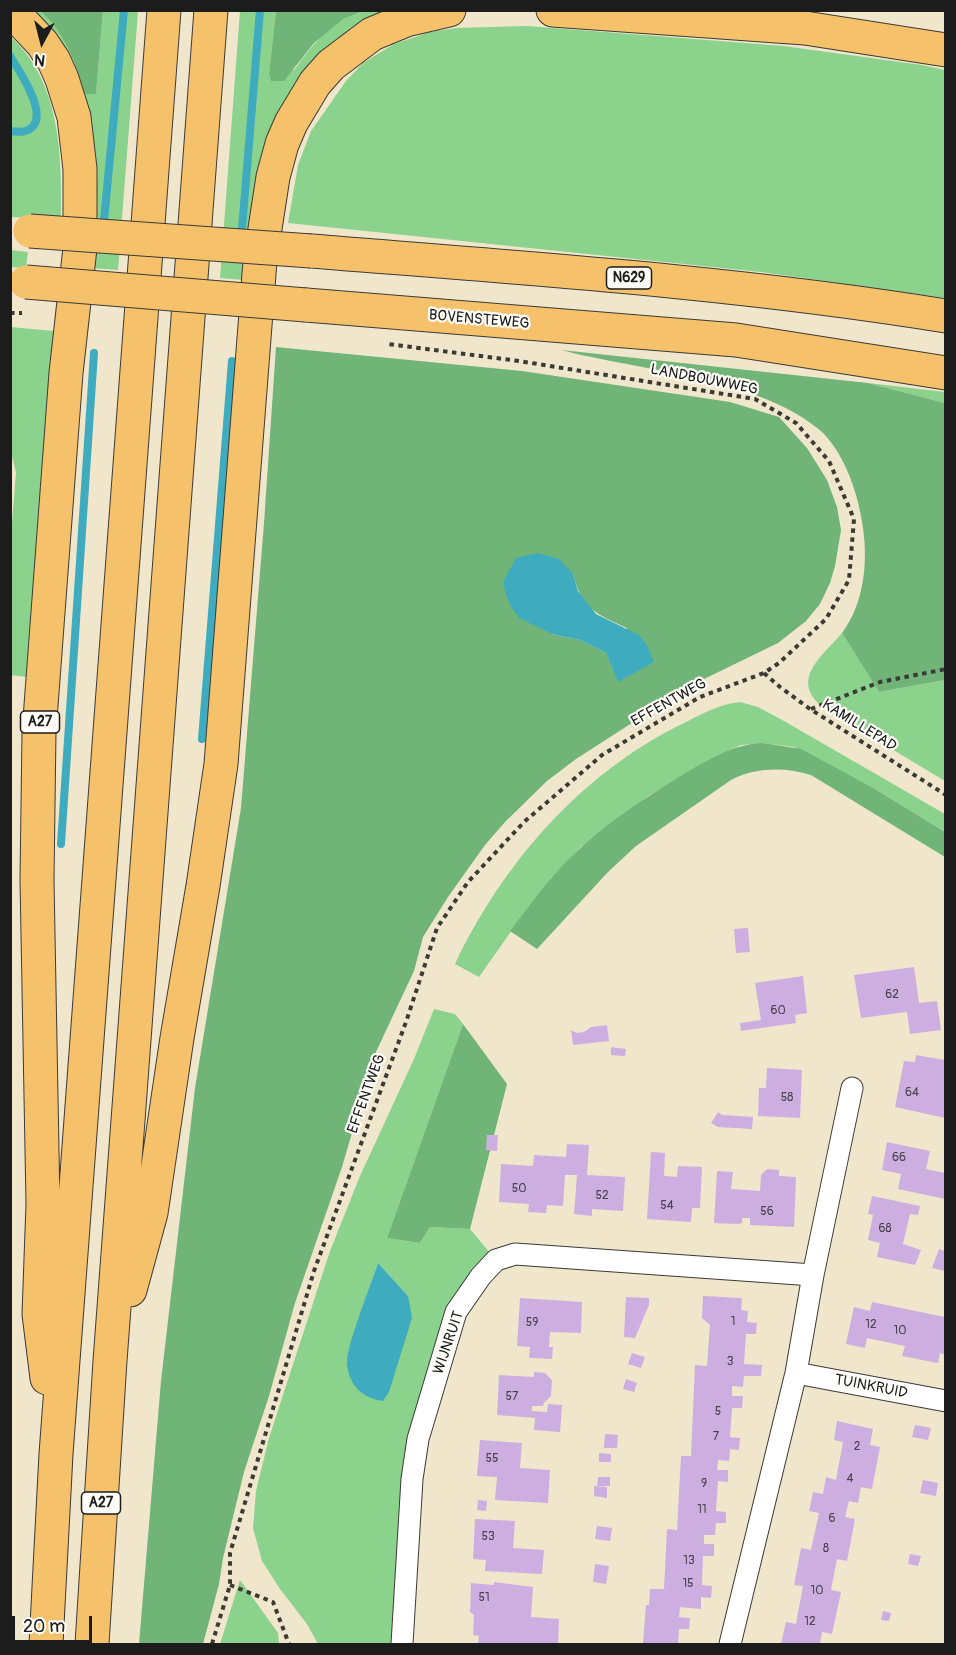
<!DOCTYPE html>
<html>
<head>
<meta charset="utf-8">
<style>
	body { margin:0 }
	#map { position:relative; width:956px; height:1655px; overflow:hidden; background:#f0e6cc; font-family:Pangolin,sans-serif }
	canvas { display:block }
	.frame { position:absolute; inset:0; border:12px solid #1c1c1c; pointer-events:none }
	.north { position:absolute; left:12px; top:12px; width:60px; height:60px; -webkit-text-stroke:4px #fdfcf7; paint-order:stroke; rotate:187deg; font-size:16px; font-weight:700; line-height:24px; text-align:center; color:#1c1c1c }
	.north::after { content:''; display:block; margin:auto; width:21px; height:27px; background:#1c1c1c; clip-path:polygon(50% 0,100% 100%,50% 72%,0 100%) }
	.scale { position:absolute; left:12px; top:1616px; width:80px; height:27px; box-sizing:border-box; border:3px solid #1c1c1c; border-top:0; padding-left:8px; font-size:18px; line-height:21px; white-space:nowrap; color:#1c1c1c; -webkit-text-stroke:4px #fdfcf7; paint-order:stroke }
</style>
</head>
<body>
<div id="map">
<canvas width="956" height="1655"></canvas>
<div class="frame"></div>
<div class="north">N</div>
<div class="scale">20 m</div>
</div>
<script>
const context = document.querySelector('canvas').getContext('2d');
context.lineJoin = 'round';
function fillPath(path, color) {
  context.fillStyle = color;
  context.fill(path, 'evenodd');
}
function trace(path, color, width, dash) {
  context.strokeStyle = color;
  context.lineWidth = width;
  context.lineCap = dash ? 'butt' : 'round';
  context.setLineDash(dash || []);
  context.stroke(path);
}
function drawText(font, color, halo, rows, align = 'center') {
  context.font = font + ' Pangolin,sans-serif';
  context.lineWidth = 4.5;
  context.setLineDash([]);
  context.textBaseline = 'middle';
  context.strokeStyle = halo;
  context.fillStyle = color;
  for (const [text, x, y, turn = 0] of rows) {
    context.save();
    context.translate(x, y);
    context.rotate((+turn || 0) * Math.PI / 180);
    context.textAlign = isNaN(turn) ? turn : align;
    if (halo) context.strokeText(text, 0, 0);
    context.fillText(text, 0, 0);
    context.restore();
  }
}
const green = new Path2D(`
	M25,11H40C65,32 75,64 86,94L96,93L103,11H138L118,270L90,268L93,205Z
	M240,11H276L269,73L294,70C311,47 332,19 361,11C375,7 394,11 408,11L356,35L255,190L246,238L244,280L220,278Z
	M527,26L784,46L922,65L945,70V298L761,272L288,223L298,165L311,131L346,81L363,63L394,44L430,32L456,28Z
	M10,36C61,82 62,156 61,219L11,217Z
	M10,250L28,252L26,268L11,267Z
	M10,327L54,331L27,677L10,675V549L16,472L10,449Z
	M868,383L945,392V403Z
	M842,633L879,692L945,680V781L825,709C788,680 821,658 842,633Z
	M740,702L758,707L784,721L945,814V832L875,789L794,747L763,743L741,745L714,757L648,796L582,846L553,876L529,906L479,977L455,964C502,865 578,777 676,727C696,717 718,704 740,702Z
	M434,1009L455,1014L463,1024L387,1238L420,1243L430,1227L470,1229L491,1254L431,1385L396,1644H318L307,1624L280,1589L262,1561L253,1528L256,1491L269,1438L330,1251L360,1176L414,1059ZM378,1263L408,1296L346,1363L355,1329Z
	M240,1580L278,1633L279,1644H220Z`);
const forest = new Path2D(`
	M40,11H103L96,94H85C76,64 64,31 40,11Z
	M276,11V10L362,11L343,19L314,43L284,81H271L269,73Z
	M276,347L522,371L730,402L779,417L807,448L827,480L837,507L841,530L835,566L830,583L820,604L806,621L778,643L702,680L635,721L576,759L547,781L505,822L485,845L448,897L423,937L414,971L375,1054L342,1167L295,1303L269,1396L244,1472L223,1558L219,1584L203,1644H139L161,1381L195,1088L241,808L264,523ZM573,574C582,609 596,614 627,628L618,681L606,653L580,640L552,634Z
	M561,350L868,383L945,403V680L879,692L842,633C864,604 868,563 863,528C859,497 846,456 823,433C765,379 637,370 561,350Z
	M763,743L801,749L875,789L945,832V857L811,775C786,767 755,767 731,780L636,846L608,872L537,949L510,931C527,909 543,886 562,866C596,830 637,803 679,777C706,761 732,744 763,743Z
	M463,1024L507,1084L470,1229L430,1227L420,1243L387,1238Z`);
const water = new Path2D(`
	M538,553L559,559L573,574L578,591L596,614L639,635L647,645L654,662L618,682L606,653L580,640L552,634L519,618L510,605L504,588V580L516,558Z
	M378,1263L408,1296L412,1318L389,1392L383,1401C363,1398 350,1387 347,1365C345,1349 372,1282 378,1263Z`);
const stream = new Path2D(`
	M10,56C19,70 55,123 25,131C21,133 15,131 10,131
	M103,231L124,10
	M241,241L260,10
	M202,739L232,361
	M61,844L94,353`);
const building = new Path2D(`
	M748,928L750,952L736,953L734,929Z
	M914,967L919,1003L937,1001L941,1030L910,1034L907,1012L861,1018L854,975Z
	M803,976L807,1013L795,1015L796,1023L741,1031L740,1023L761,1020L755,983Z
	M607,1025L609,1041L573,1045L571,1030L577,1033L584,1032L591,1027Z
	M611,1047L626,1049L625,1056L611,1055Z
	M916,1055L945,1060V1118L895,1107L904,1061L915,1062Z
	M767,1068L802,1070L800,1118L758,1116L759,1088H766Z
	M718,1112L722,1115L753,1117L752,1129L718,1127L711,1123Z
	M487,1135H498L497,1151L486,1150Z
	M887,1142L930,1151L926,1169L945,1173V1199L898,1189L901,1174L882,1170Z
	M567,1144L589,1145L587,1175L625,1177L623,1211L592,1209V1216L574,1214L577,1175H565L563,1206L547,1205L546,1213L528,1212L529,1204L499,1202L501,1164L533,1166L534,1155L566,1157Z
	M651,1152L665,1153L664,1176L677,1177L678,1166L702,1167L700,1208H692L691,1222L647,1219Z
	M767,1169L779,1170V1176L796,1177L794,1227L750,1225V1218H742V1223L738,1224L714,1223L717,1171L733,1172L731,1189L760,1191L761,1175Z
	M872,1196L920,1206L918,1215L910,1214L903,1244L921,1250L915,1265L877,1257L880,1243L868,1240L873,1215L868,1214Z
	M939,1249L945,1251V1271L932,1268Z
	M703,1296L742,1298L741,1310L748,1311L747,1322L757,1323L756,1334H746L744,1364L762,1365L761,1376H744L743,1387L732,1386V1396H743L742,1408H732L730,1437L740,1438L739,1450L730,1449L729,1461L718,1460L717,1470H728V1482L718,1481L716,1511L726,1512V1523H716L715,1535H704V1544H714V1556H703L702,1585L712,1586L711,1598L701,1597V1609L680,1607L679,1617L690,1618L689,1629H679L678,1644H643L646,1605H649L650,1589H664L667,1529L677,1530L681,1456H691L695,1365L707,1366L710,1325L702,1318Z
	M626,1297L649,1298V1305L635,1338L624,1337Z
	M520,1298L582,1302L581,1333L550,1332L549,1347H553L552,1359L529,1358L530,1347L517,1346Z
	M872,1302L945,1317V1355L940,1353L938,1363L902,1356L905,1346L867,1338L865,1348L846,1344L854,1307L870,1311Z
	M632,1353L645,1357L641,1368L628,1364Z
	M534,1372L545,1373L552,1380L551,1396L544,1403L543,1406H532V1411L547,1412L548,1404L562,1405L560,1432L534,1430L535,1418L497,1415L499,1375L534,1377Z
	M626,1379L637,1383L634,1392L623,1389Z
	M837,1421L873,1429L870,1445L880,1447L872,1489L861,1487L858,1503L849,1501L845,1517L855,1519L847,1561L837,1559L831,1590L841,1592L832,1634L822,1632L820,1644H781L786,1622L796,1624L803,1586L794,1585L801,1548L811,1550L819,1513L809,1511L813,1492L823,1494L826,1477L836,1480L843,1442L834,1440Z
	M915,1425L931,1428L928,1440L912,1437Z
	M605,1434L618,1435L617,1448H604Z
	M480,1440L522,1443L520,1468L550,1470L548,1503L495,1500L497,1477L477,1476Z
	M599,1453L611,1454V1462H599Z
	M598,1477H610V1486H597Z
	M923,1480L938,1483L936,1496L920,1493Z
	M594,1486L607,1487V1498L594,1496Z
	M478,1500L487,1501L486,1511L477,1510Z
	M475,1519L515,1521L513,1548L544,1550L542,1574L485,1571L486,1560L473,1559Z
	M597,1526L612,1528L610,1541L595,1539Z
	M910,1554L921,1556L918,1566L908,1564Z
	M595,1564L609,1566L606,1584L593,1582Z
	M494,1582L533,1587L531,1617L559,1619L558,1644L478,1643L479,1636L473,1635L474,1615L470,1612L471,1583L494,1585Z
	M883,1611L891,1613L889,1621L881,1620Z`);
const path = new Path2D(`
	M10,313H22
	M764,673L780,687L810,709L946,795
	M811,709L880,682L946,669
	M230,1585L273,1602L289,1644
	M212,1644L230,1585V1553L314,1271L406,1022L437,928L468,882L524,822L602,755L700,697L764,673L779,663L826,619L849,580L854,519L829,461L796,423L755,399L519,361L388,344`);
const street = new Path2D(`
	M813,1275L852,1088
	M796,1373L946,1401
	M402,1644L412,1479L418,1439L456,1312L481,1276L496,1260L515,1254L813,1275L796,1373L730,1644`);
const primary = new Path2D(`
	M311,251C522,268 736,282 946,316
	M306,305L736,340L946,373`);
const highway = new Path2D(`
	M11,10L42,43L54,61L62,79L74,117L80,169V248L66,373L39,732L37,880L43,1204L39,1314L47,1378
	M553,10L805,28L946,50
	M130,1290L151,1213L177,1038L203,886L221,764L260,261L273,177L282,144L291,123L315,83L331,65L372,34L406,20L449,10
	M46,1644L56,1454L164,10
	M92,1644L110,1361L211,10`);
const primaryBridge = new Path2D(`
	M30,231L311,251
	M26,282L306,305`);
const numberNames = [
	["62",892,995],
	["60",778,1011],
	["64",912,1093],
	["58",787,1098],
	["66",899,1158],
	["50",519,1189],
	["52",602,1196],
	["54",667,1206],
	["56",767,1212],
	["68",885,1229],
	["1",733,1322],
	["59",532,1323],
	["12",871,1325],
	["10",900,1331],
	["3",730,1362],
	["57",512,1397],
	["5",718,1412],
	["7",716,1437],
	["2",857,1447],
	["55",492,1459],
	["4",850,1479],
	["9",704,1484],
	["11",702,1510],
	["6",832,1519],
	["53",488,1537],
	["8",826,1549],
	["13",689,1561],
	["15",688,1584],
	["10",817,1591],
	["51",484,1598],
	["12",810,1622]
];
const shields = [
	[629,278,45],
	[40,722,39],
	[101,1503,39]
];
const shieldNames = [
	["N629",629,278],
	["A27",40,722],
	["A27",101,1503]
];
const streetNames = [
	["BOVENSTEWEG",479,320,5],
	["LANDBOUWWEG",704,380,11],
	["EFFENTWEG",669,703,-29],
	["KAMILLEPAD",859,726,32],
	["EFFENTWEG",367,1094,-70],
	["WIJNRUIT",449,1343,-71],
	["TUINKRUID",871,1387,11]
];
fillPath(green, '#8bd28d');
fillPath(forest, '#70b478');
fillPath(water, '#3fabbe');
trace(stream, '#3fabbe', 8);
fillPath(building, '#cdaee1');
trace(street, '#3c3a36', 23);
trace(primary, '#3c3a36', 35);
trace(highway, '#3c3a36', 35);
trace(path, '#3c3a36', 4, [4.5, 4.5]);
trace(street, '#fff', 21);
trace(primary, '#f5c16b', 33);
trace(highway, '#f5c16b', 33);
trace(primaryBridge, '#3c3a36', 35, []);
trace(primaryBridge, '#f5c16b', 33);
drawText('12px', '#48404d', null, numberNames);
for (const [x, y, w] of shields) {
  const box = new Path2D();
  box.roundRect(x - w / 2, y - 11, w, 22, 4.5);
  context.fillStyle = '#fdfcf7';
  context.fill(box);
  trace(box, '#1c1c1c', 1.5);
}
drawText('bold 14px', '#1c1c1c', null, shieldNames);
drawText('15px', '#1c1c1c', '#fdfcf7', streetNames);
</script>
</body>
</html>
